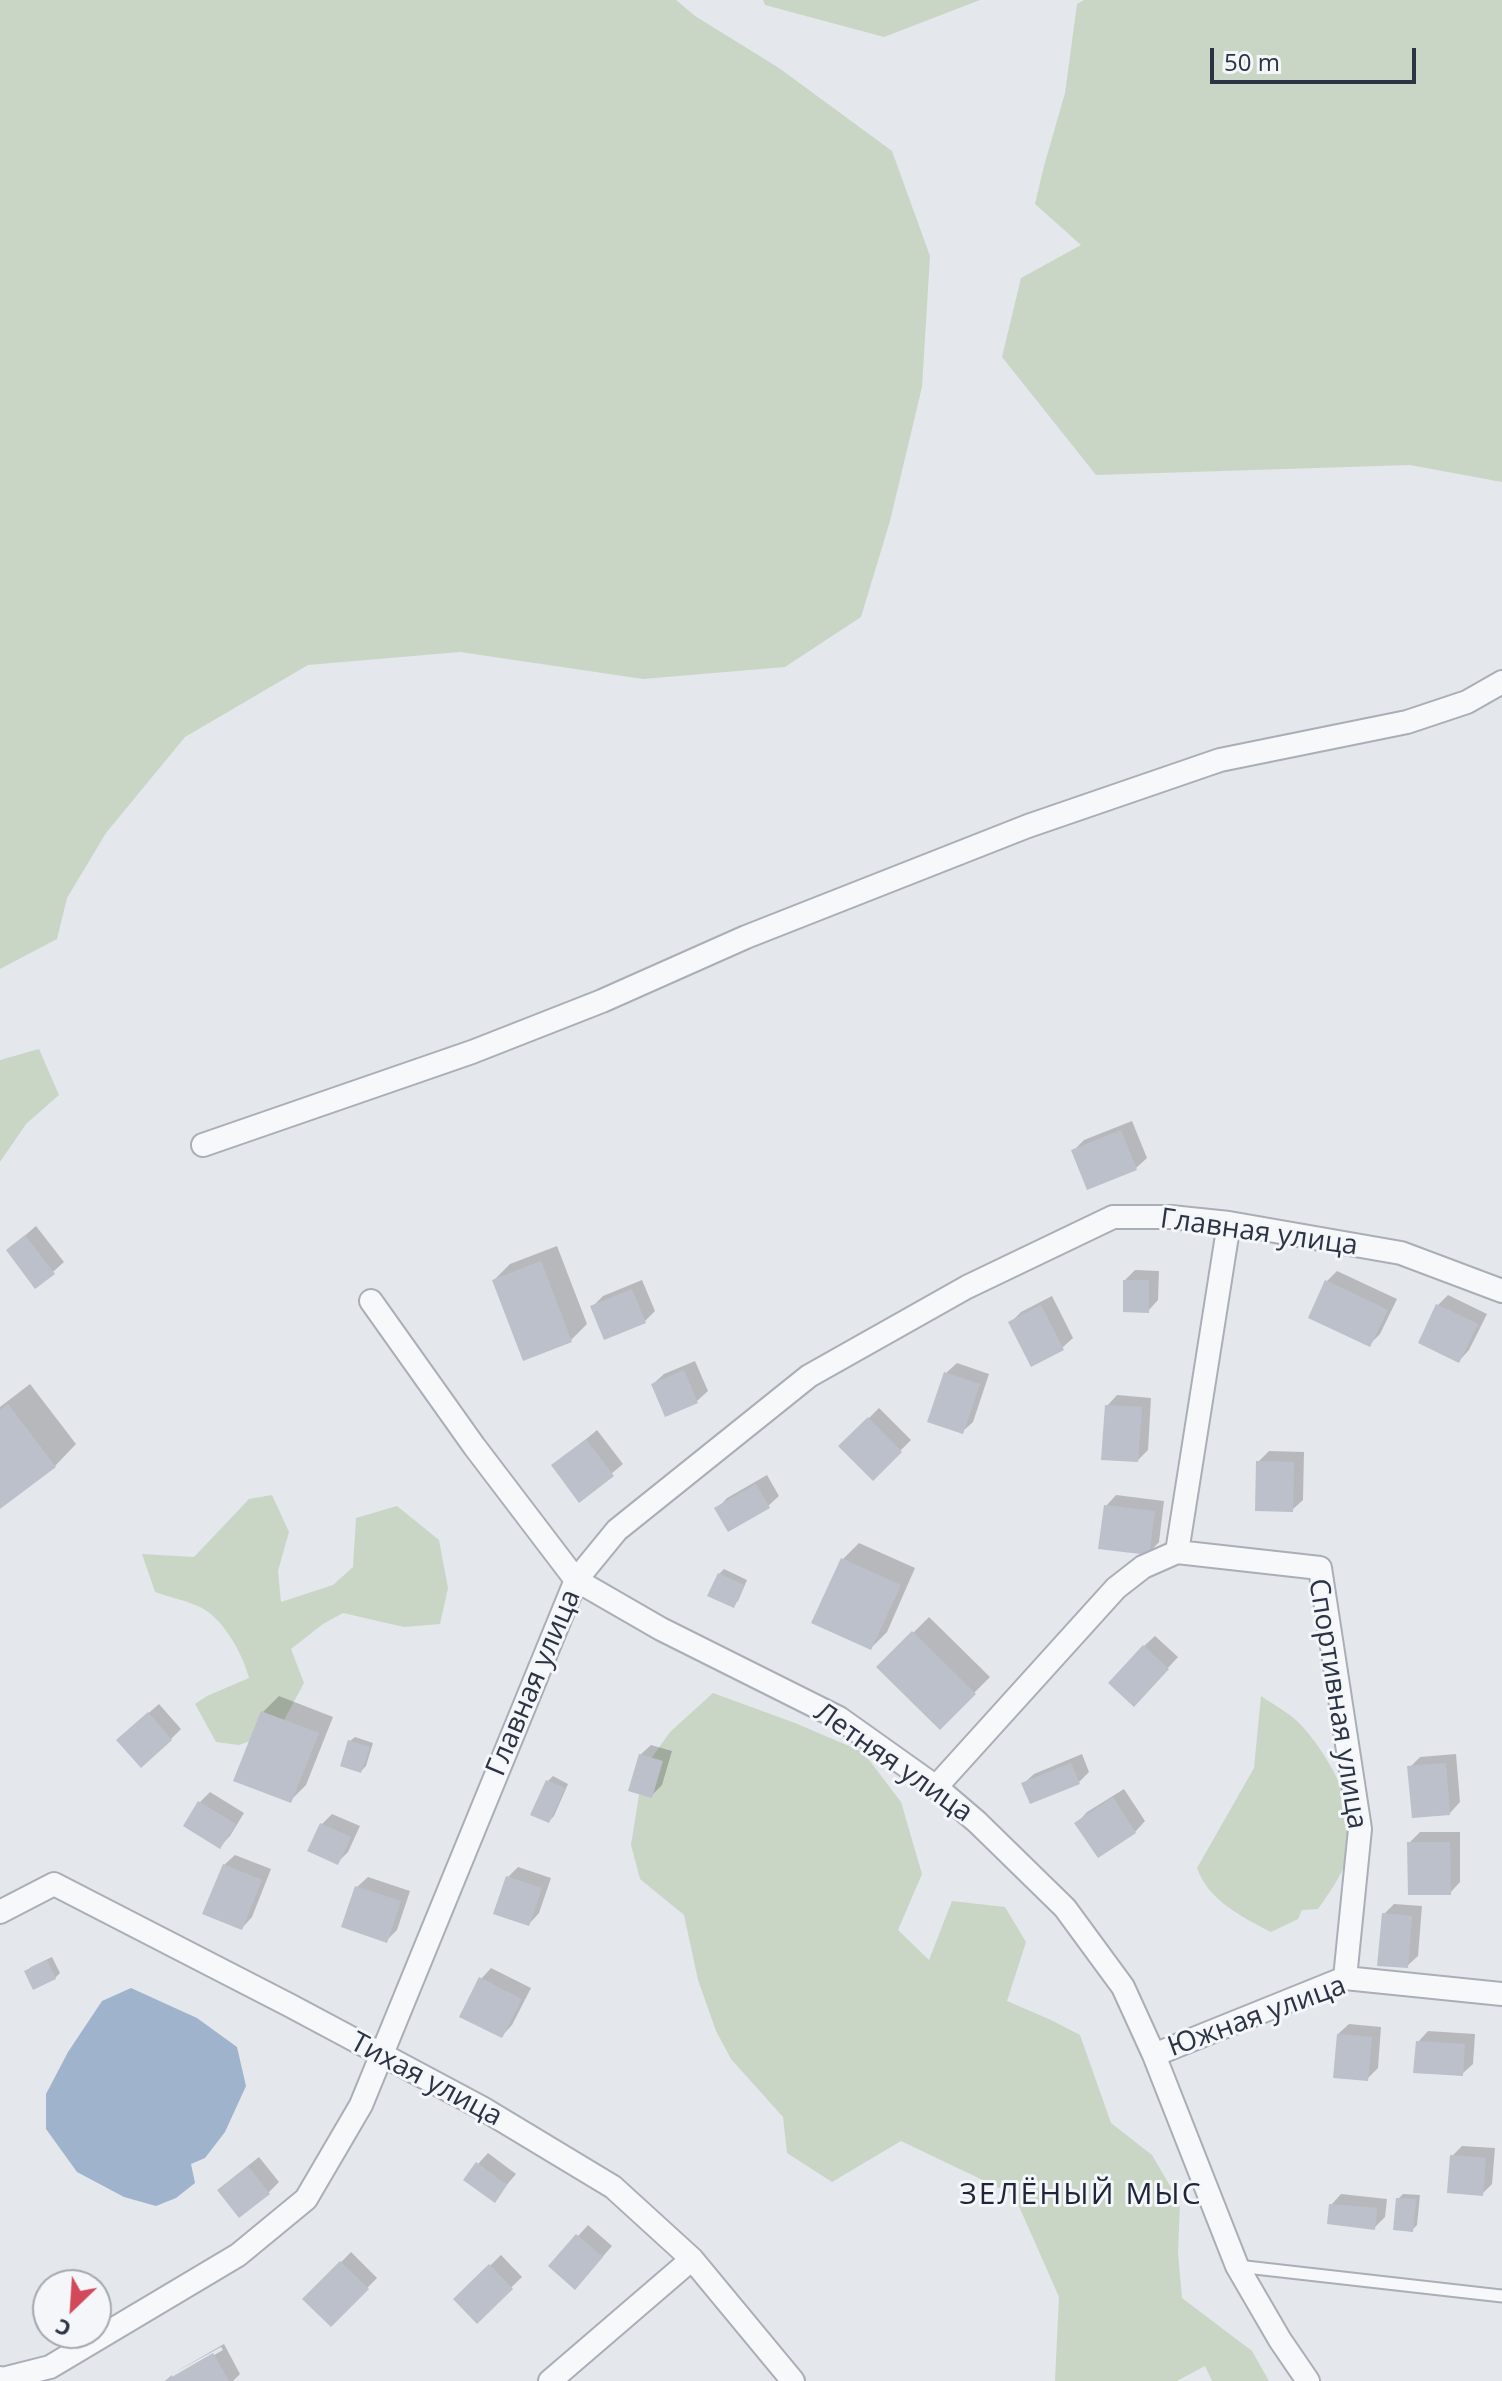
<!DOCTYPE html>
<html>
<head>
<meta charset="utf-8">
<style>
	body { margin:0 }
	#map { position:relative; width:1502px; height:2381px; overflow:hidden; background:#e4e7ec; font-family:"Open Sans",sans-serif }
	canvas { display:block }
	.north { position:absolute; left:32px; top:2269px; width:80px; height:80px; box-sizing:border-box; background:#f4f6f9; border:2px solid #a4a8b1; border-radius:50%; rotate:205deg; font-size:22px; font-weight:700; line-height:32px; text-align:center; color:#2b3445 }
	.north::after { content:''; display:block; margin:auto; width:28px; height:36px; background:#d1495b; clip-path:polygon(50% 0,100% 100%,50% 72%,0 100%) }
	.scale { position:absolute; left:1210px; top:48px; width:206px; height:36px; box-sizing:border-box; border:4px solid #2b3445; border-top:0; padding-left:10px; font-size:24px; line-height:28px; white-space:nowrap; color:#2b3445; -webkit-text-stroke:6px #f4f6f9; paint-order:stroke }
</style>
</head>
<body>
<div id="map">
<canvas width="1502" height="2381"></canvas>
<div class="north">С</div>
<div class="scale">50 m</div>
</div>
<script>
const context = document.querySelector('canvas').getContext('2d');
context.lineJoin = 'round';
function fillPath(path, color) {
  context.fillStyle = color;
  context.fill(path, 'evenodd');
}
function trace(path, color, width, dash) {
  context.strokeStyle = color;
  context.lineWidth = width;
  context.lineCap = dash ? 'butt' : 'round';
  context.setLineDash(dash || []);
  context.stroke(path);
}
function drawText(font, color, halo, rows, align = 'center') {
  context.font = font + ' "Open Sans",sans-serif';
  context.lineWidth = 6;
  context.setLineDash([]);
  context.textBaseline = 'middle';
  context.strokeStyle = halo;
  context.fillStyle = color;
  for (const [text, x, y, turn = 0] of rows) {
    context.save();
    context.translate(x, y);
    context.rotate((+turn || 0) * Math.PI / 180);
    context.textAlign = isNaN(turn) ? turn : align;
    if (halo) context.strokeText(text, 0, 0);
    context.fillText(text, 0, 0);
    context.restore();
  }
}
const green = new Path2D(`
	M0,0H676L695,16L779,68L892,151L930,256L922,387L890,521L861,617L785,667L643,679L460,652L308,665L185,737L106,833L67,898L57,939L0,969Z
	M763,0H980L884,37L765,5Z
	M1084,0H1502V482L1410,465L1096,475L1002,357L1021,278L1081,245L1035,204L1044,166L1065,93L1077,4Z
	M39,1049L59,1095L26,1124L0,1162V1060Z
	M272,1495L289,1532L278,1571L281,1602L333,1585L353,1567L356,1518L397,1506L439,1540L448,1588L440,1624L404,1627L343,1613L323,1624L291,1649L304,1683L278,1731L239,1745L216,1742L195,1704L207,1696L249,1678C243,1654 222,1616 198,1606C184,1600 169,1597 155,1592L142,1554L194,1557L249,1499Z
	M713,1693L795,1723L863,1752L901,1802L922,1874L898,1930L929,1960L952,1901L1005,1907L1026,1942L1007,2001L1051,2020L1080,2035L1111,2123L1152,2155L1180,2203L1178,2253L1182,2298L1252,2351L1269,2381H1212L1205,2366L1177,2381H1055L1059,2297L1014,2195L901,2141L832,2182L787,2153L783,2117L731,2059L716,2031L698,1980L684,1915L640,1879L631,1845L643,1770L670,1732Z
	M1261,1696C1274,1705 1291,1714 1301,1725C1326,1752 1357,1804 1351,1843C1348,1867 1332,1889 1318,1909L1302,1910L1298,1919L1271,1932C1242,1917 1208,1900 1197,1868L1254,1768Z`);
const water = new Path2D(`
	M131,1988L197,2018L237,2047L246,2086L225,2132L205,2158L191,2164L195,2183L176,2198L156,2206L124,2197L77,2172L46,2129V2094L68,2052L102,2001Z`);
const shadow = new Path2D(`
	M1132,1121L1147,1158L1136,1168L1088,1187L1073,1151L1084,1140Z
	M36,1226L64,1262L36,1287L8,1250Z
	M557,1246L587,1324L571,1340L494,1280L510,1264Z
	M1135,1270L1159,1271L1158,1300L1148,1311L1125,1280Z
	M1337,1271L1397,1299L1380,1334L1369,1345L1327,1281Z
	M642,1280L655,1311L645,1321L592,1307L603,1296Z
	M1448,1295L1487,1314L1469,1350L1459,1361L1438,1305Z
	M1052,1296L1073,1338L1062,1348L1010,1323L1021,1312Z
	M695,1361L708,1391L697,1401L653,1384L664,1374Z
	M957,1363L989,1374L973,1422L962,1432L946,1373Z
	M30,1384L76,1444L55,1466L0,1507V1407Z
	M1117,1395L1151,1398L1148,1450L1138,1460L1107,1406Z
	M879,1408L911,1440L873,1478L841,1446Z
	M597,1430L623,1464L580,1500L554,1466Z
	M1269,1451L1304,1452L1303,1500L1292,1510L1258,1462Z
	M767,1475L779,1496L768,1506L717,1509L727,1498Z
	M1116,1495L1164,1501L1159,1542L1149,1553L1106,1506Z
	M859,1543L915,1568L887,1632L871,1648L843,1559Z
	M724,1569L747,1580L738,1601L733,1605L719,1574Z
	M929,1617L990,1677L940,1727L879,1667Z
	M1155,1636L1178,1657L1144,1694V1646Z
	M279,1696L333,1717L306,1785L290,1801L263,1712Z
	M159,1704L181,1729L171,1739L129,1730Z
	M355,1737L373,1743L366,1766L361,1771L350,1741Z
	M651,1745L672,1751L662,1785L651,1796L640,1755Z
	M1082,1754L1089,1772L1079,1782L1023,1784L1034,1774Z
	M1456,1754L1460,1802L1450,1813L1410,1767L1420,1757Z
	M553,1776L568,1784L554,1816L549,1821L533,1814L548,1781Z
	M1124,1789L1145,1821L1135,1832L1077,1823L1087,1812Z
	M210,1792L244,1813L230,1836L219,1847L200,1802Z
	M332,1814L360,1826L348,1852L338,1862L322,1824Z
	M1420,1832H1460V1882L1450,1893L1409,1843Z
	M235,1855L271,1869L252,1917L242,1928L224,1865Z
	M518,1867L551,1878L539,1913L529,1924L508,1877Z
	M368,1877L410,1891L397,1930L386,1941L357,1887Z
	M1394,1904L1422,1906L1418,1956L1407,1966L1384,1914Z
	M52,1957L60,1973L55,1978L27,1971L31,1967Z
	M491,1968L531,1988L512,2025L502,2036L481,1979Z
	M1349,2024L1381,2027L1378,2068L1367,2079L1338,2034Z
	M1428,2031L1475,2034L1473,2064L1462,2074L1418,2042Z
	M1462,2146L1495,2148L1492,2184L1482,2194L1452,2156Z
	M488,2153L516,2174L494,2200L478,2164Z
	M259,2157L279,2182L268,2193L230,2180Z
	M1341,2194L1387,2199L1385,2217L1374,2228L1331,2205Z
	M1403,2194L1420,2195L1417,2225L1412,2230L1398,2199Z
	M588,2225L612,2246L585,2277L551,2266Z
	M351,2252L377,2278L331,2325L305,2299Z
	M501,2255L522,2277L477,2321L456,2299Z
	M224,2344L240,2374L233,2381H165L172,2375V2379L223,2350L221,2347L172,2374Z`);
const building = new Path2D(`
	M1121,1130L1137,1170L1087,1190L1071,1150Z
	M25,1235L55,1274L35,1289L6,1250Z
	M541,1261L572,1342L523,1361L492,1280Z
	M1123,1280H1149V1313L1123,1312Z
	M1325,1280L1388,1310L1370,1347L1308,1318Z
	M632,1289L646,1323L604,1340L590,1306Z
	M1436,1304L1478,1324L1459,1363L1418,1343Z
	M1041,1305L1064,1350L1031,1367L1008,1322Z
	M684,1370L698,1403L665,1417L651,1384Z
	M944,1372L980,1384L963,1434L927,1422Z
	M8,1404L56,1467L0,1509V1410Z
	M1105,1405L1142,1407L1138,1462L1101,1460Z
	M868,1417L902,1452L873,1481L838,1446Z
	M586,1439L614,1476L579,1503L551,1465Z
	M1256,1461L1294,1462L1293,1512L1255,1511Z
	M756,1484L770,1508L728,1532L714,1508Z
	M1104,1505L1155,1511L1149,1555L1098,1549Z
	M841,1558L901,1585L871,1650L811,1623Z
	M718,1573L744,1585L734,1608L707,1596Z
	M912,1631L976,1694L940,1730L876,1667Z
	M1143,1645L1169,1669L1134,1707L1108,1683Z
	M261,1711L319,1733L291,1803L233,1781Z
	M148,1712L172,1740L141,1768L116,1740Z
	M348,1740L370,1747L361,1773L340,1766Z
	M639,1754L663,1761L652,1798L628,1791Z
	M1071,1763L1080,1784L1030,1804L1021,1783Z
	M1446,1763L1450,1815L1412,1818L1407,1766Z
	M546,1780L565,1788L549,1823L530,1815Z
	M1113,1797L1136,1833L1098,1858L1074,1823Z
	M198,1801L236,1824L220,1849L183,1826Z
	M320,1823L351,1837L338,1865L307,1851Z
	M1407,1842H1450L1451,1895H1408Z
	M223,1864L262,1880L242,1930L202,1914Z
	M506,1876L542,1888L529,1926L493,1914Z
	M355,1886L401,1901L387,1943L341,1927Z
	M1382,1913L1412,1916L1408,1968L1377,1966Z
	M47,1960L56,1979L33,1990L24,1971Z
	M479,1977L522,1999L502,2038L459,2017Z
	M1337,2034L1372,2037L1368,2081L1333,2078Z
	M1416,2041L1465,2044L1463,2076L1413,2073Z
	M1450,2155L1486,2158L1483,2196L1447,2193Z
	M476,2162L507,2185L495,2203L463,2180Z
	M248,2166L270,2194L239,2218L217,2190Z
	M1396,2198L1416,2199L1413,2232L1393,2230Z
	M1329,2204L1377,2208L1375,2230L1327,2224Z
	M576,2234L603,2257L575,2290L548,2266Z
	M340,2261L369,2289L331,2327L302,2299Z
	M489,2264L513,2289L477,2324L453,2299Z
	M213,2353L229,2381H165Z`);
const service = new Path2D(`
	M1237,2266L1502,2296`);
const minor = new Path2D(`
	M203,1145L472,1052L602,1001L746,937L1028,826L1220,760L1407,722L1467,702L1502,682
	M371,1301L474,1446L576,1580L661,1629L839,1718L936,1787L977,1822L1065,1908L1123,1987L1154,2055L1237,2266L1280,2340L1308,2381
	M1177,1552L1229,1223
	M936,1787L1116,1588L1143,1567L1177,1552L1320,1568L1360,1829L1345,1978
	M0,1912L54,1884L291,2006L482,2108L613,2187L692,2259L793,2381
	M1154,2055L1345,1978L1502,1994
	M0,2378L3,2379L50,2367L238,2255L306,2199L361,2105L576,1580L617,1530L809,1376L967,1287L1113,1217H1171L1229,1223L1401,1253L1502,1291
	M550,2381L692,2259`);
const streetNames = [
	["Главная улица",1259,1233,8],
	["Главная улица",534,1683,-67],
	["Спортивная улица",1337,1704,81],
	["Летняя улица",893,1763,35],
	["Южная улица",1257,2017,-20],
	["Тихая улица",426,2080,28]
];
const neighbourhoodNames = [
	["ЗЕЛЁНЫЙ МЫС",1081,2195]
];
fillPath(green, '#c9d6c5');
fillPath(water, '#9fb4cc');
fillPath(shadow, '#0003');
fillPath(building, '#bbc0ca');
trace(service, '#a9aeb7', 15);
trace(minor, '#a9aeb7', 26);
trace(service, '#f7f8fa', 11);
trace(minor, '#f7f8fa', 22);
drawText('28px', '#2b3445', '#f4f6f9', streetNames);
context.letterSpacing = '2px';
drawText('30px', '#1d2536', '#f4f6f9', neighbourhoodNames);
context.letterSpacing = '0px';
</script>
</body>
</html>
